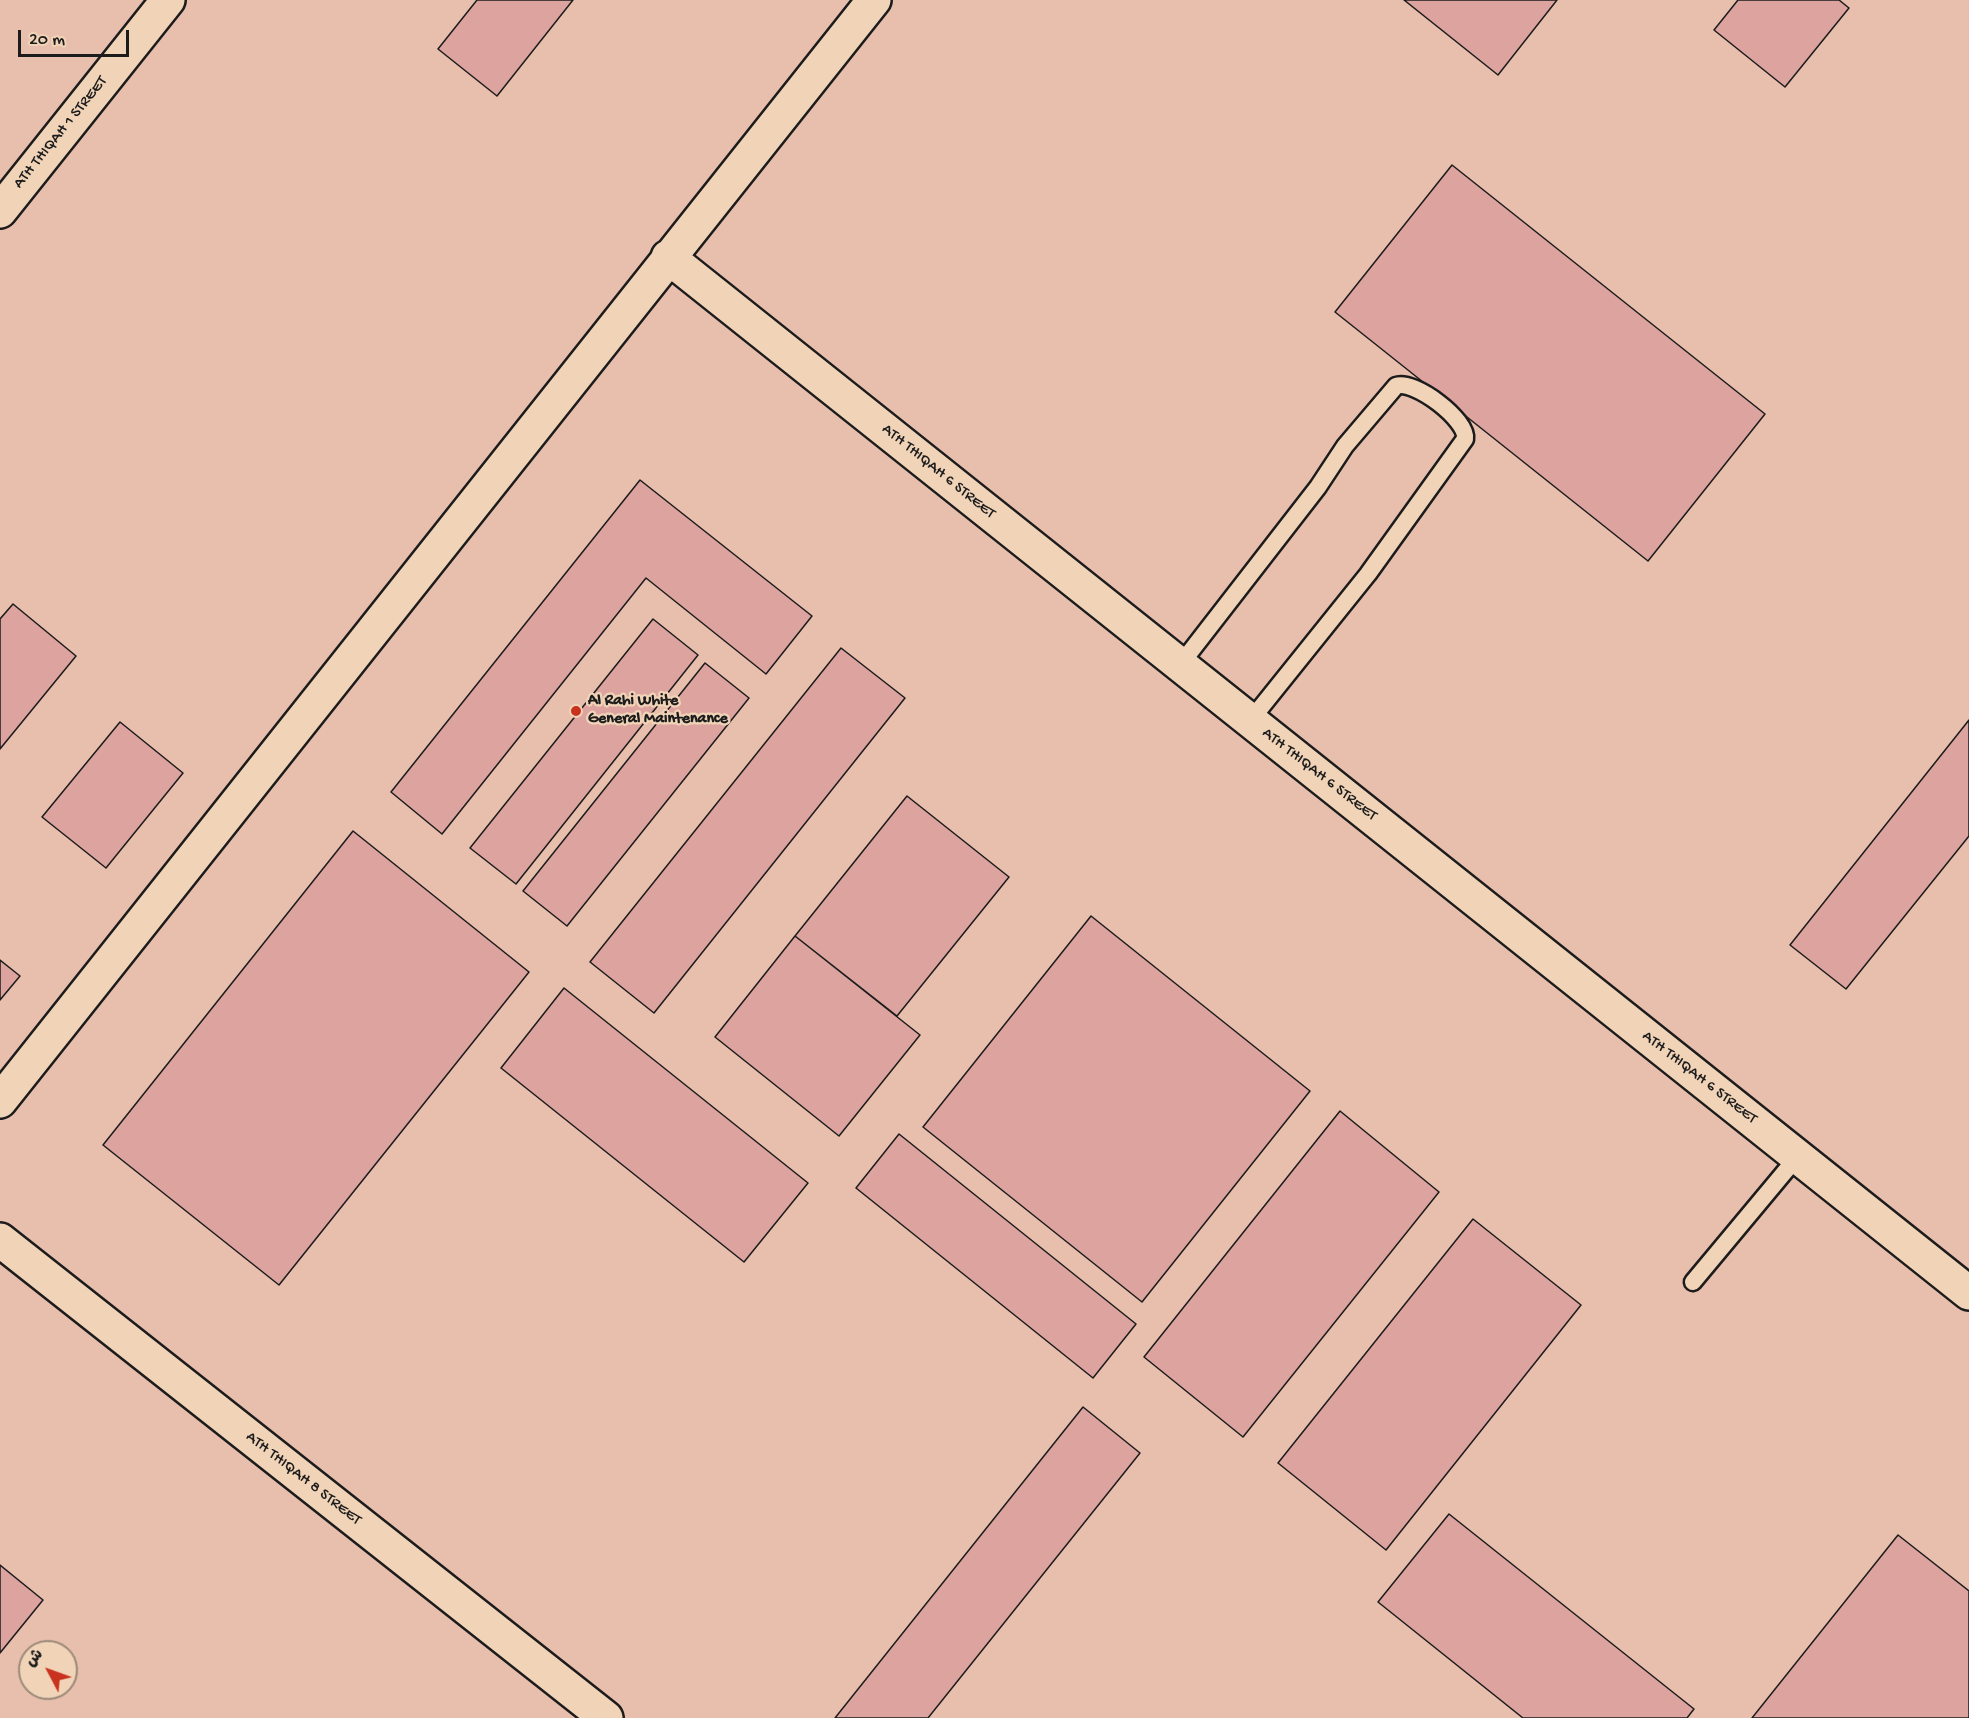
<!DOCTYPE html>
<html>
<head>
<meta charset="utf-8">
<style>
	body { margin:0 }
	#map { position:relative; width:1969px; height:1718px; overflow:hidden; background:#edcab3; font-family:"Gochi Hand","Playpen Sans Arabic",sans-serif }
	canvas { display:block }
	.north { position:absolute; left:18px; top:1640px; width:60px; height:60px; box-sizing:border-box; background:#f1d4b8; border:2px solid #9c8a7a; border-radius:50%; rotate:311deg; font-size:16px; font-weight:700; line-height:24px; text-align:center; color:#1c1c1c }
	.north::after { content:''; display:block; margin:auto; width:21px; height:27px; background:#c8321e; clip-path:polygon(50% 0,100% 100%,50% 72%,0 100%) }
	.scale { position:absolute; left:18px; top:30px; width:111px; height:27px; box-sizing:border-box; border:3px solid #1c1c1c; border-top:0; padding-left:8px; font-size:18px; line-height:21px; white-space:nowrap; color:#1c1c1c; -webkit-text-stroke:4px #f1d4b8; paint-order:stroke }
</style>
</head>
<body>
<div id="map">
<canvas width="1969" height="1718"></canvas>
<div class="north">ش</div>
<div class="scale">20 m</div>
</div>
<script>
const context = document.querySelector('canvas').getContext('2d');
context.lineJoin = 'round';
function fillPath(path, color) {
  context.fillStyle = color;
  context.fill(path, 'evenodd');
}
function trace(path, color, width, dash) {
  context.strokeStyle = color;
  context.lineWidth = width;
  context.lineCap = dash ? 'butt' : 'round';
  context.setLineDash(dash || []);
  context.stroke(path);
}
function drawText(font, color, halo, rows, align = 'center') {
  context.font = font + ' "Gochi Hand",sans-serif';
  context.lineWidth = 4.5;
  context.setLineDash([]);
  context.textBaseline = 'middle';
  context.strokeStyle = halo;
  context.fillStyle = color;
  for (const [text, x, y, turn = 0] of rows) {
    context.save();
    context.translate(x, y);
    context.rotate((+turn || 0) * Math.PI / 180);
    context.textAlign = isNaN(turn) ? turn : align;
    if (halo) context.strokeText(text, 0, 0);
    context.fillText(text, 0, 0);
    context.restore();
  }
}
const built = new Path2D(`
	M0,0H1969V1718H0ZM30,1652H66V1688H30Z`);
const building = new Path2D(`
	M477,0H573L497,96L438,49Z
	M1404,0H1557L1498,75Z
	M1738,0H1839L1849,8L1785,87L1714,30Z
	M1452,165L1765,414L1648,561L1335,312Z
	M640,480L812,616L766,674L646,578L442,834L391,792Z
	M13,604L76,656L0,749V619Z
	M653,619L698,655L516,884L470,848Z
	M841,648L905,698L654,1013L590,962Z
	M705,663L749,698L567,926L523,891Z
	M1969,720V836L1846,989L1790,945Z
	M120,722L183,773L106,868L42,817Z
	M907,796L1009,877L897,1016L795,936Z
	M353,831L529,972L279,1285L103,1145Z
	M1091,916L1310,1091L1142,1302L923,1127Z
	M795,936L920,1035L839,1136L715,1037Z
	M0,960L20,976L0,1000Z
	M564,988L808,1183L744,1262L501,1068Z
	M1340,1111L1439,1192L1243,1437L1144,1357Z
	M899,1134L1136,1324L1093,1378L856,1188Z
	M1473,1219L1581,1305L1386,1550L1278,1463Z
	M1083,1407L1140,1453L928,1718H835Z
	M1449,1514L1694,1709L1687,1718H1523L1378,1602Z
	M1898,1535L1969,1591V1718H1752Z
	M0,1565L43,1600L0,1653Z`);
const lane = new Path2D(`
	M1180,665L1318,487L1345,446L1396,386C1414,379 1468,420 1465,439L1368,574L1250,721
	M1693,1282L1798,1156`);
const street = new Path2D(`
	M0,211L168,0
	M668,257L1969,1293
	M0,1101L874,0
	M0,1240L606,1718`);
const markers = [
	[576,711,6,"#c8321e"]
];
const streetNames = [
	["ATH THIQAH 1 STREET",61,133,-51],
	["ATH THIQAH 6 STREET",938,472,39],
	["ATH THIQAH 6 STREET",1319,775,38],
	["ATH THIQAH 6 STREET",1699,1078,38],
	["ATH THIQAH 8 STREET",303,1479,38]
];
const poiNames = [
	["Al Rahi White",588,702],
	["General Maintenance",588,720]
];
fillPath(built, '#e8bead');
fillPath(building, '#dda39f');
trace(building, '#1c1c1c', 1.5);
trace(lane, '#1c1c1c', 21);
trace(street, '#1c1c1c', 38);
trace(lane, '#f1d4b8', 16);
trace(street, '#f1d4b8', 33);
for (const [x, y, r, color] of markers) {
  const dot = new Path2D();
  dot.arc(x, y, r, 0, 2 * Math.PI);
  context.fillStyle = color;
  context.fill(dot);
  trace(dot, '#f1d4b8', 2);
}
drawText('16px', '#1c1c1c', '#f1d4b8', streetNames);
drawText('bold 16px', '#1c1c1c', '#f1d4b8', poiNames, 'left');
</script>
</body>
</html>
